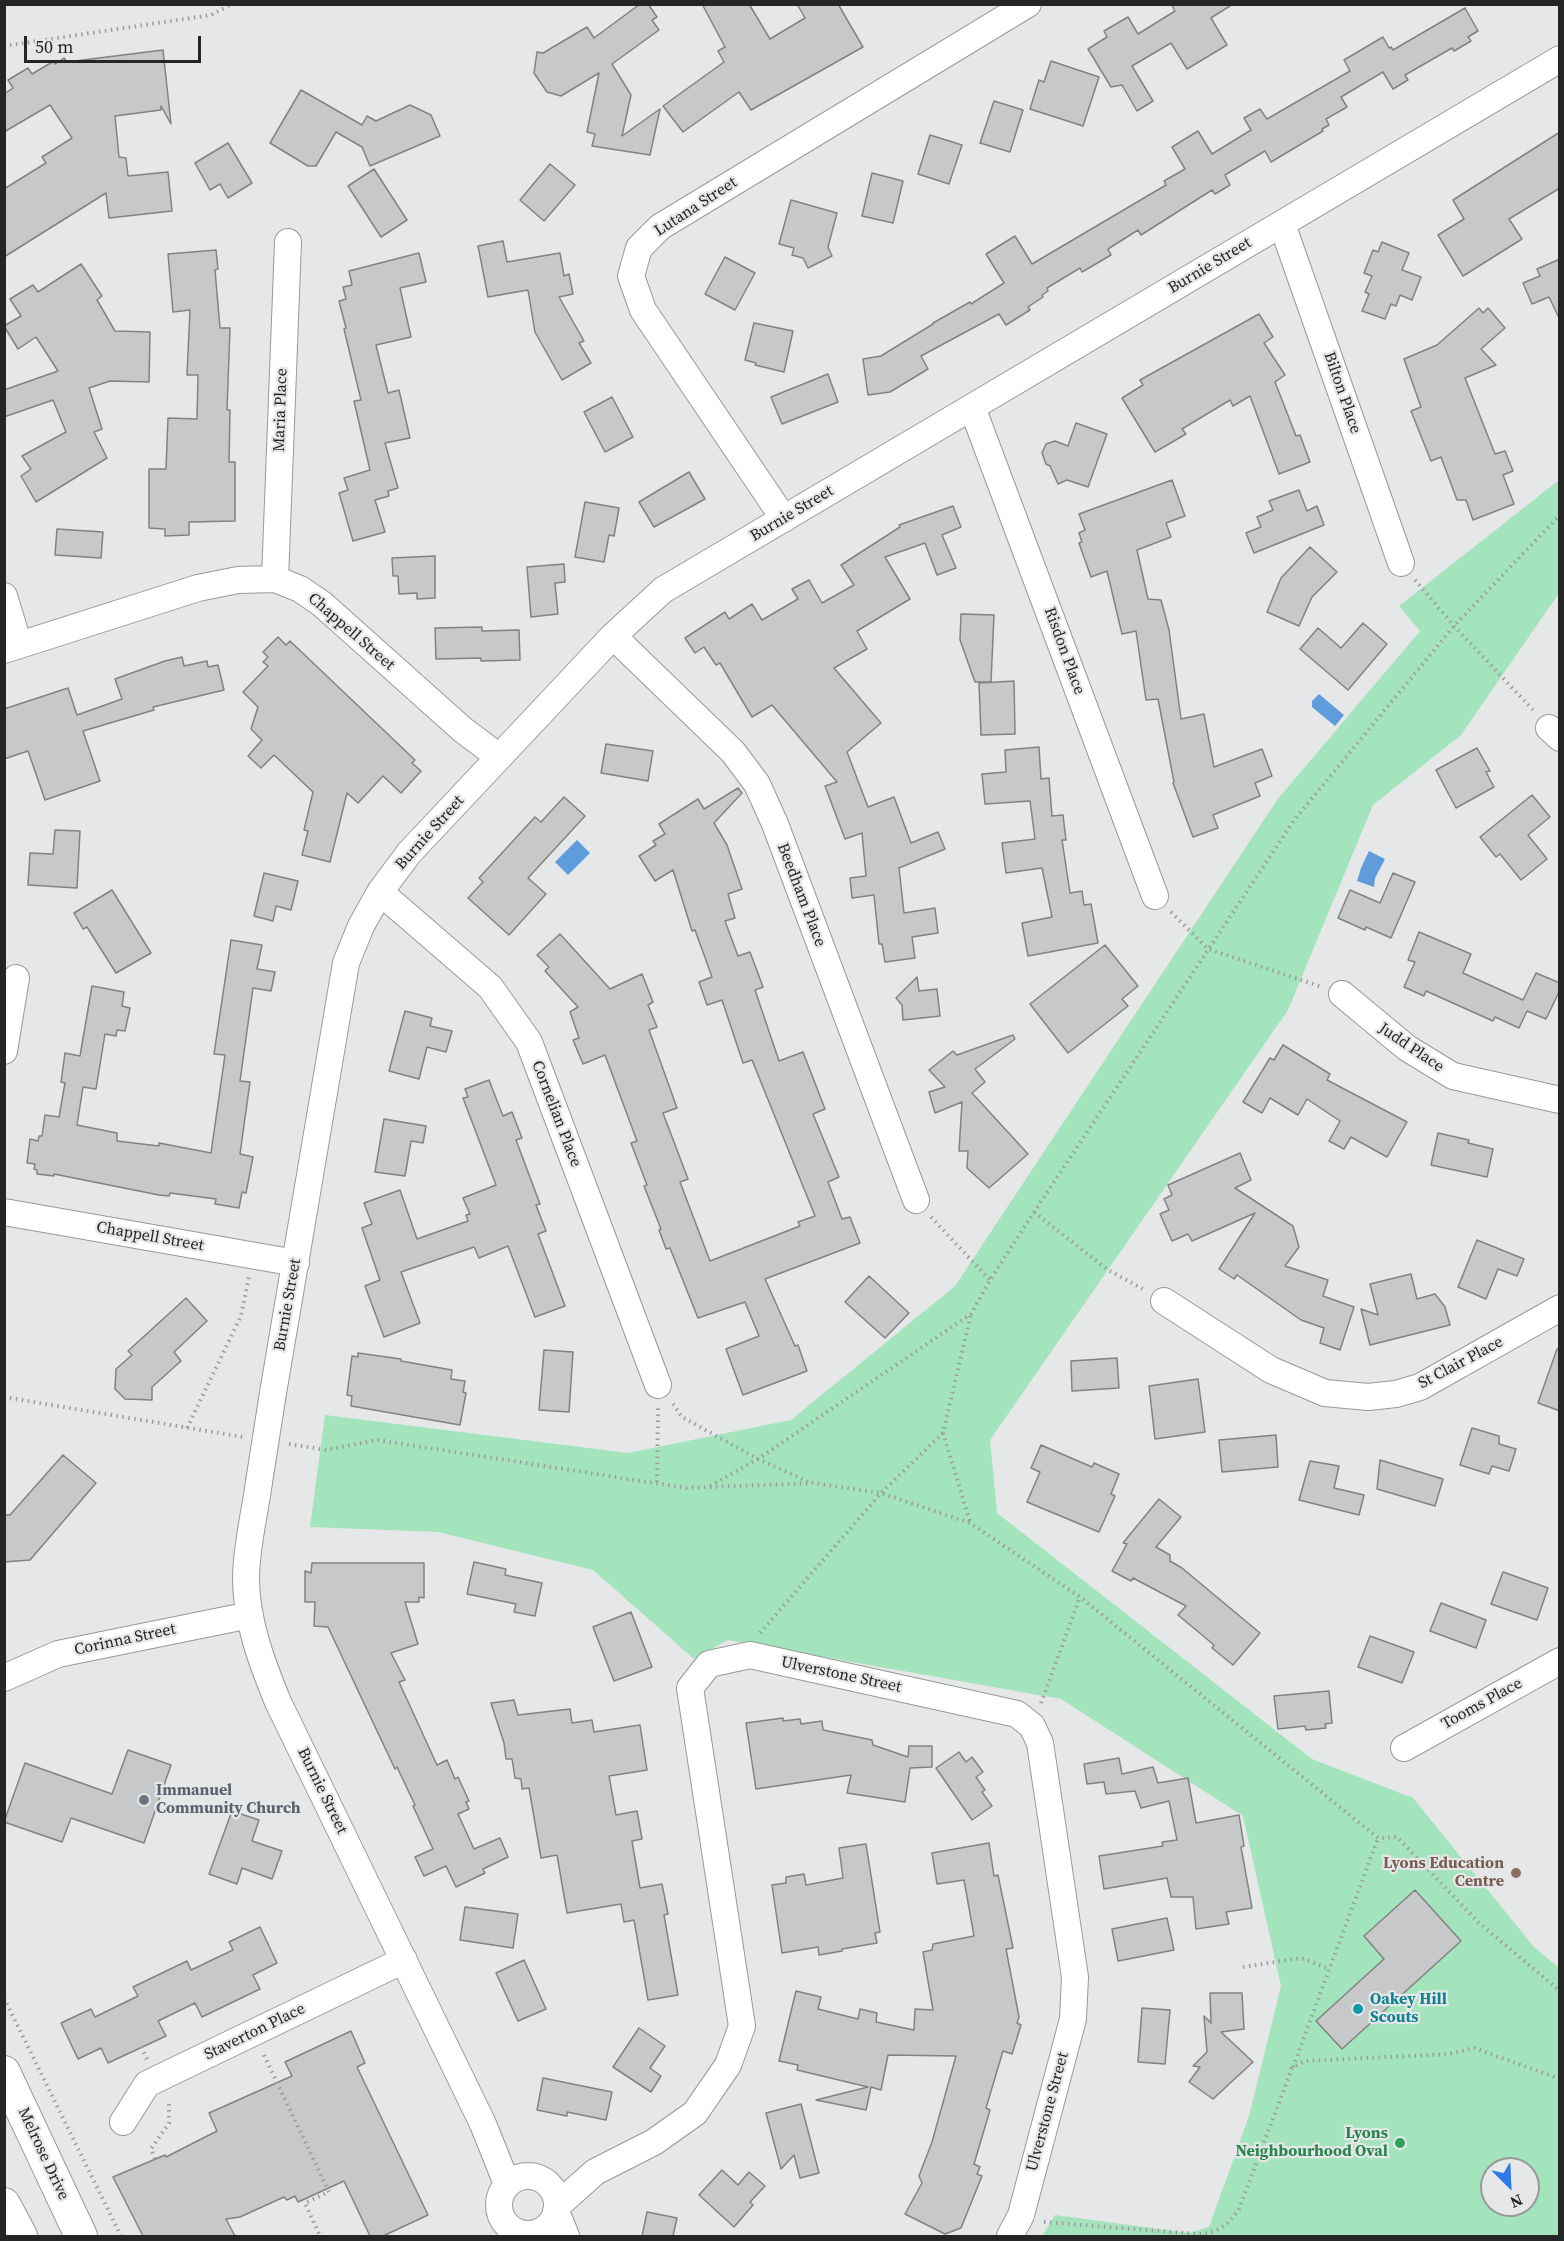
<!DOCTYPE html>
<html>
<head>
<meta charset="utf-8">
<style>
	body { margin:0 }
	#map { position:relative; width:1564px; height:2241px; overflow:hidden; background:#e6e7e8; font-family:"Source Serif 4",serif }
	canvas { display:block }
	.frame { position:absolute; inset:0; border:6px solid #252525; pointer-events:none }
	.north { position:absolute; left:1480px; top:2157px; width:60px; height:60px; box-sizing:border-box; background:#e6e7e8; border:2px solid #99999a; border-radius:50%; rotate:156deg; font-size:16px; font-weight:700; line-height:24px; text-align:center; color:#252525 }
	.north::after { content:''; display:block; margin:auto; width:21px; height:27px; background:#2f79e6; clip-path:polygon(50% 0,100% 100%,50% 72%,0 100%) }
	.scale { position:absolute; left:24px; top:36px; width:177px; height:27px; box-sizing:border-box; border:3px solid #252525; border-top:0; padding-left:8px; font-size:18px; line-height:21px; white-space:nowrap; color:#252525; -webkit-text-stroke:4px #e6e7e8; paint-order:stroke }
</style>
</head>
<body>
<div id="map">
<canvas width="1564" height="2241"></canvas>
<div class="frame"></div>
<div class="north">N</div>
<div class="scale">50 m</div>
</div>
<script>
const context = document.querySelector('canvas').getContext('2d');
context.lineJoin = 'round';
function fillPath(path, color) {
  context.fillStyle = color;
  context.fill(path, 'evenodd');
}
function trace(path, color, width, dash) {
  context.strokeStyle = color;
  context.lineWidth = width;
  context.lineCap = dash ? 'butt' : 'round';
  context.setLineDash(dash || []);
  context.stroke(path);
}
function drawText(font, color, halo, rows, align = 'center') {
  context.font = font + ' "Source Serif 4",serif';
  context.lineWidth = 4.5;
  context.setLineDash([]);
  context.textBaseline = 'middle';
  context.strokeStyle = halo;
  context.fillStyle = color;
  for (const [text, x, y, turn = 0] of rows) {
    context.save();
    context.translate(x, y);
    context.rotate((+turn || 0) * Math.PI / 180);
    context.textAlign = isNaN(turn) ? turn : align;
    if (halo) context.strokeText(text, 0, 0);
    context.fillText(text, 0, 0);
    context.restore();
  }
}
const green = new Path2D(`
	M1559,480V593L1461,735L1373,805L1288,1010L990,1440L997,1513L1312,1759L1413,1798L1534,1947L1559,1968V2236H1042L1055,2215L1189,2233L1209,2227L1249,2116L1281,1986L1243,1816L1061,1699L728,1640L694,1659L593,1570L438,1532L310,1527L325,1415L628,1453L791,1420L955,1286L1277,800L1420,631L1399,606ZM1492,2169H1528V2205H1492Z`);
const water = new Path2D(`
	M1319,694L1344,715L1335,726L1312,707V701Z
	M577,840L590,853L568,875L555,862Z
	M1369,851L1385,859L1375,878L1374,887L1357,881L1361,868Z`);
const building = new Path2D(`
	M640,4H648L657,17L652,20L659,30L612,64L631,95L622,136L660,109L650,155L592,146L595,134L587,132L599,73L561,96L547,92L534,73L537,52L543,53L587,27L594,38Z
	M702,4H749L770,39L805,18L797,4H838L863,47L751,110L739,92L683,132L663,106L724,62L718,51L725,47Z
	M1171,4H1233L1211,18L1227,45L1187,69L1171,43L1132,66L1153,101L1137,111L1122,85L1111,87L1088,49L1107,37L1104,31L1128,17L1138,34L1175,11Z
	M1465,8L1478,31L1468,37L1471,41L1454,51L1452,48L1405,75L1408,80L1393,89L1383,72L1341,97L1347,107L1326,119L1329,125L1322,129L1323,131L1271,162L1265,151L1225,175L1230,185L1215,194L1212,190L1141,235L1138,230L1108,249L1111,255L1082,272L1080,268L1047,288L1048,291L1042,295L1043,297L1028,307L1030,310L1006,325L999,314L921,356L928,369L890,392L868,395L863,359L881,356L933,324V323L970,302L971,304L1004,283L986,254L1015,236L1032,264L1166,185L1164,181L1185,169L1172,147L1198,131L1212,154L1251,130L1244,118L1260,109L1267,119L1350,71L1344,60L1383,37L1389,48L1391,47L1393,50Z
	M163,50L171,124L161,106V110L115,116L119,157L126,158L128,176L168,172L172,211L109,218L106,193L4,257V189L46,163L42,157L72,138L50,105L4,132V94L13,88L8,80L28,68L32,74L54,61L55,64L64,58L67,62Z
	M1051,61L1099,77L1083,126L1030,109L1039,80L1044,82Z
	M301,90L362,125L367,116L376,121L410,105L431,115L440,136L370,166L362,147L336,132L316,166H308L270,143Z
	M994,101L1023,110L1010,152L980,143Z
	M1560,132V188L1509,219L1522,239L1463,276L1438,235L1464,219L1453,200Z
	M930,135L962,145L949,184L918,174Z
	M228,143L252,183L228,198L220,184L210,190L195,163Z
	M550,164L575,185L544,221L520,200Z
	M374,169L407,220L381,237L348,186Z
	M872,173L903,181L893,223L862,216Z
	M791,200L837,213L828,247L832,256L808,268L803,258L792,255L794,248L779,244Z
	M503,241L507,262L560,253L564,276L569,274L573,294L559,297L584,341L579,343L591,363L562,380L535,332L528,290L488,297L478,246Z
	M1382,242L1409,253L1402,270L1421,277L1412,300L1400,295L1396,306L1391,304L1385,319L1362,311L1369,294L1365,292L1372,276L1364,273L1373,250L1378,252Z
	M216,250L218,269L215,270L220,328H230L227,410H230L229,462H235V521L189,522V535L165,536V529L149,528V469H166L168,418L197,419L198,375H187L190,310L173,312L168,254Z
	M419,253L426,282L400,288L411,337L376,345L388,393L399,390L410,438L385,443L398,488L388,491L389,496L375,500L385,532L353,541L339,493L348,490L344,478L370,470L354,401L361,400L344,329L346,328L339,301L346,299L343,287L352,285L349,271Z
	M725,257L755,273L735,310L705,294Z
	M1560,259V320L1549,297L1532,304L1523,283L1540,276L1537,269Z
	M81,264L102,296L97,300L115,331L150,332L149,382L110,381L89,388L102,429L94,432L107,458L36,502L21,476L31,469L22,456L66,432L53,400L4,417V390L58,371L36,337L18,349L4,326L21,316L10,299L33,285L38,292Z
	M1479,308L1483,313L1488,308L1505,328L1481,349L1496,365L1465,378L1495,454L1505,451L1513,471L1503,475L1514,504L1473,520L1466,500H1457L1441,457L1431,461L1411,411L1421,407L1404,359L1437,345Z
	M1259,314L1273,337L1264,343L1285,375L1275,382L1296,436L1300,435L1310,462L1279,474L1250,396L1233,406L1230,400L1182,429L1186,434L1155,452L1122,398L1143,385L1140,380Z
	M754,323L793,331L784,372L755,365L756,363L745,360Z
	M828,374L838,402L782,424L771,397Z
	M612,397L633,437L605,452L584,412Z
	M1076,423L1107,434L1088,487L1067,480L1058,484L1050,466L1046,464L1042,453L1046,444L1055,441L1068,446Z
	M689,472L705,499L654,527L639,502Z
	M1172,480L1185,516L1166,523L1171,537L1137,550L1148,599L1161,600L1169,630L1181,719L1204,714L1214,767L1262,749L1272,776L1255,783L1260,796L1213,815L1218,828L1193,837L1173,783L1174,782L1158,699L1146,700L1136,631L1122,634L1107,571L1091,577L1079,543L1082,542L1079,533L1085,530L1079,514Z
	M1299,490L1307,511L1317,506L1324,525L1254,553L1246,533L1261,527L1257,517L1273,510L1269,501Z
	M585,502L619,508L614,536L609,535L604,562L575,557Z
	M953,506L961,527L942,535L956,568L937,575L925,543L885,557L910,599L857,631L867,649L834,668L881,723L847,752L868,807L894,797L911,843L938,832L945,849L899,868L904,913L935,908L938,933L912,937L915,958L885,962L882,944H879L874,895L852,898L850,878L866,876L862,833L845,839L825,786L837,782L772,705L752,717L720,663L716,665L704,647L695,653L685,638L725,612L729,619L752,604L762,620L798,599L792,589L809,580L822,603L854,585L841,565L900,527L899,525Z
	M57,529L103,532L101,558L55,555Z
	M1310,547L1337,572L1312,597L1299,626L1267,612L1281,578Z
	M435,556V598L417,599V593L399,594L398,576H393L392,558Z
	M564,564L565,582L555,583L558,614L531,617L527,567Z
	M961,614L994,615L991,682H975L960,640Z
	M1363,623L1387,644L1348,690L1300,649L1318,628L1341,648Z
	M482,627V631L519,630L520,660L481,661V658L436,659L435,628Z
	M278,637L286,645L290,641L415,760L412,763L421,771L401,793L383,776L358,803L347,793L330,862L302,855L308,831L304,830L313,792L274,755L261,768L248,756L262,740L251,729L258,707L243,692L268,666L263,662L268,657L263,652Z
	M182,657L184,666L207,661L208,667L218,665L224,690L153,707L154,710L83,731L100,781L45,800L28,751L4,759V709L68,688L77,715L122,699L115,679L165,661Z
	M1014,681L1015,734L981,735L979,683Z
	M606,744L653,751L648,781L601,773Z
	M1039,747L1041,779L1049,778L1052,816L1063,815L1066,840H1062L1070,893L1082,891L1084,905L1091,904L1098,943L1028,956L1022,923L1052,917L1042,868L1006,873L1002,843L1035,839L1030,801L985,804L982,774L1006,772L1005,750Z
	M1477,748L1490,771L1486,772L1494,787L1456,808L1436,770Z
	M738,788L742,793L714,823L727,845L742,889L728,894L735,918L725,921L738,956L750,952L763,987L755,990L779,1061L803,1052L825,1109L813,1114L839,1177L828,1182L842,1219L850,1217L860,1243L765,1279L795,1346L798,1345L807,1371L743,1395L726,1349L759,1336L745,1302L698,1318L670,1248L666,1249L659,1230L661,1229L644,1186L647,1185L631,1143L637,1141L605,1055L583,1064L573,1040L579,1038L570,1012L578,1007L545,971L549,967L537,955L560,934L610,989L642,974L653,1002L648,1005L657,1027L649,1030L677,1108L663,1113L688,1179L680,1182L710,1261L800,1226L798,1222L815,1216L752,1060L743,1063L722,1000L707,1005L699,982L712,977L695,930L692,931L673,870L655,881L639,856L656,845L653,841L665,834L659,824L698,799L704,809Z
	M1532,795L1550,817L1528,835L1547,859L1521,880L1500,854L1496,857L1480,837Z
	M564,797L585,816L528,878L546,894L509,935L468,898L483,882L479,878L535,817L541,822Z
	M55,830L80,831L77,888L28,885L30,853L53,854Z
	M264,873L298,881L291,910L276,906L273,921L254,916Z
	M1393,873L1415,882L1391,938L1366,927L1365,930L1338,918L1350,890L1380,903Z
	M112,890L151,953L116,973L87,927L83,929L74,913Z
	M1419,932L1471,954L1463,973L1523,1000L1536,973L1560,983V990L1546,1019L1527,1011L1519,1028L1495,1017L1493,1021L1426,991L1424,996L1404,987L1415,962L1408,960Z
	M231,940L262,945L257,969L275,972L271,991L253,988L240,1081L250,1082L240,1154L253,1157L246,1193L242,1192L239,1208L215,1204L216,1199L170,1193L169,1196L159,1195L54,1174V1176L37,1174V1170L34,1169L35,1164L27,1163L30,1139L38,1141L39,1136H42L45,1115L59,1117L65,1083L61,1082L65,1053L80,1056L92,986L124,992L122,1006L130,1008L125,1031L117,1030L116,1036L105,1034L96,1089L83,1087L77,1125L117,1133V1141L159,1146V1143L211,1153L225,1055L214,1054Z
	M1105,945L1138,986L1122,999L1128,1006L1068,1053L1030,1004Z
	M917,977L919,991L937,989L940,1016L903,1020L902,1005L896,998Z
	M405,1011L432,1018L430,1026L452,1031L446,1052L427,1047L419,1079L389,1071Z
	M1013,1035L1015,1039L975,1069L985,1082L972,1093L1028,1154L989,1188L967,1168L968,1151H959L962,1102L935,1113L929,1092L945,1087L929,1070L953,1051L957,1055Z
	M1283,1045L1330,1074L1327,1080L1407,1122L1387,1157L1351,1137L1344,1149L1329,1141L1340,1121L1307,1099L1298,1115L1270,1098L1262,1113L1243,1102L1270,1058L1274,1060Z
	M489,1080L503,1116L512,1112L522,1138L516,1140L540,1204L536,1205L546,1231L538,1234L565,1306L535,1317L508,1246L479,1258L474,1247L401,1272L420,1323L384,1337L365,1286L380,1280L362,1228L372,1224L364,1203L400,1190L417,1239L468,1221L466,1215L470,1214L463,1198L496,1185L463,1098L468,1097L465,1089Z
	M384,1119L426,1126L423,1143L411,1141L405,1176L375,1172Z
	M1438,1133L1469,1140L1468,1143L1493,1149L1487,1177L1431,1165Z
	M1240,1153L1251,1180L1235,1188L1293,1226L1299,1247L1285,1266L1328,1280L1323,1296L1354,1307L1340,1350L1320,1343L1324,1328L1301,1320L1237,1275L1234,1279L1219,1269L1255,1213L1192,1241L1188,1234L1172,1241L1160,1214L1169,1210L1164,1199L1172,1195L1168,1185Z
	M1477,1240L1524,1259L1517,1276L1498,1269L1486,1299L1458,1287Z
	M1411,1274L1417,1299L1435,1294L1445,1307L1450,1325L1370,1345L1361,1309L1378,1315L1370,1284Z
	M869,1276L909,1313L885,1338L845,1302Z
	M186,1298L207,1321L174,1352L181,1361L152,1387V1400L125,1399L115,1389L116,1369L132,1355L128,1351Z
	M1557,1349H1560V1411L1538,1403Z
	M544,1350L573,1352L569,1412L539,1410Z
	M358,1353L401,1359V1361L452,1370L451,1379L465,1381L463,1392L466,1393L460,1425L351,1406L352,1396L347,1395L352,1356L358,1357Z
	M1117,1358L1119,1388L1072,1391L1071,1361Z
	M1198,1379L1205,1432L1155,1439L1149,1386Z
	M1472,1428L1499,1436V1444L1516,1449L1509,1471L1492,1466L1489,1474L1460,1465Z
	M1276,1435L1278,1467L1222,1472L1219,1440Z
	M1041,1445L1092,1467L1094,1463L1119,1474L1111,1494L1115,1496L1099,1532L1027,1502L1040,1472L1031,1468Z
	M63,1455L96,1483L30,1560L4,1562V1515H10Z
	M1380,1460L1443,1479L1435,1506L1377,1489Z
	M1310,1461L1339,1466L1334,1488L1364,1495L1359,1515L1299,1500Z
	M1159,1499L1181,1517L1156,1547L1170,1555V1561L1182,1568L1260,1633L1233,1665L1212,1648L1214,1645L1178,1615L1186,1606L1133,1578L1131,1581L1112,1571L1127,1544L1123,1543Z
	M474,1562L506,1569L505,1575L542,1583L535,1616L514,1612L516,1604L467,1594Z
	M312,1563H424V1598L419,1597V1602H405L418,1644L391,1653L405,1680L399,1682L437,1765L447,1760L455,1779L458,1777L469,1801L466,1802L469,1809L458,1814L474,1849L500,1838L508,1857L483,1869L485,1873L456,1887L446,1866L424,1876L415,1857L433,1849L413,1806L415,1805L397,1767L395,1769L328,1627L314,1626L315,1602H305V1571L311,1573Z
	M1503,1572L1548,1588L1537,1620L1491,1604Z
	M1441,1603L1486,1620L1476,1648L1430,1631Z
	M631,1612L652,1667L614,1681L593,1627Z
	M1370,1636L1414,1652L1402,1683L1358,1667Z
	M1329,1691L1332,1723L1325,1724L1326,1728L1306,1730L1305,1726L1278,1729L1274,1696Z
	M514,1700L518,1715L570,1709L572,1723L592,1720L594,1732L640,1725L647,1770L609,1776L616,1815L637,1811L642,1839L632,1841L640,1888L662,1884L668,1914L664,1915L678,1995L648,2000L634,1920L624,1922L621,1904L567,1913L557,1855L541,1858L529,1788L522,1789L521,1779L515,1778L512,1759H506L504,1743L491,1703Z
	M783,1718V1721L800,1719L801,1724L822,1721L823,1730L872,1740L873,1745L908,1757L909,1746H932V1767L910,1768L905,1802L847,1793L851,1775L756,1789L746,1723Z
	M128,1750L171,1765L144,1843L71,1818L62,1842L4,1822L25,1763L112,1794Z
	M959,1752L966,1762L972,1757L983,1772L976,1777L985,1790L982,1792L992,1806L972,1820L936,1768Z
	M1119,1758L1122,1774L1153,1767L1158,1783L1188,1778L1196,1823L1239,1815L1244,1846L1241,1847L1252,1908L1226,1912L1229,1924L1196,1929L1193,1897H1171L1167,1878L1104,1889L1099,1856L1163,1846L1162,1842L1177,1840L1169,1801L1141,1808L1135,1791L1106,1794L1104,1782L1087,1784L1084,1764Z
	M232,1811L259,1820L252,1841L282,1851L272,1879L242,1868L237,1884L209,1874Z
	M989,1843L994,1876L998,1875L1013,1948L1006,1949L1019,2017L1017,2023L1021,2025L1012,2054L1003,2051L986,2108L990,2110L974,2164L980,2167L977,2174L982,2176L961,2228L945,2234L905,2214L922,2183L919,2176L932,2142L956,2056L888,2055L881,2090L871,2087L866,2110L816,2100L868,2087L797,2070L798,2065L779,2061L796,1991L821,1997L818,2009L858,2019L860,2009L877,2013L876,2022L914,2030L915,2009L933,2010L923,1952L932,1950L933,1944L974,1936L964,1880L937,1884L932,1853Z
	M866,1844L880,1932L875,1933L877,1943L842,1949V1951L819,1955L818,1947L782,1953L772,1885L786,1883V1877L804,1874L806,1885L843,1878L839,1848Z
	M1415,1890L1461,1941L1342,2049L1316,2021L1384,1959L1364,1936Z
	M465,1907L518,1914L513,1948L460,1940Z
	M1167,1918L1174,1950L1118,1961L1112,1929Z
	M260,1927L277,1963L253,1975L260,1989L202,2017L195,2003L158,2021L166,2036L108,2063L101,2048L78,2059L61,2023L91,2009L95,2017L138,1996L133,1987L187,1961L191,1970L233,1950L229,1942Z
	M524,1960L546,2009L518,2021L496,1973Z
	M1210,1993H1242L1244,2029L1221,2032L1253,2062L1213,2099L1189,2082L1200,2067L1193,2066L1207,2052L1204,2016L1211,2023Z
	M1142,2008L1170,2010L1165,2064L1138,2062Z
	M639,2028L665,2046L650,2068L661,2076L651,2092L613,2067Z
	M351,2031L365,2063L357,2067L428,2215L383,2236H370L344,2181L298,2202L295,2196L287,2200L284,2197L240,2217L226,2219L235,2236H143L113,2177L165,2155L166,2157L217,2131L209,2113L292,2076L285,2062Z
	M543,2078L612,2092L606,2120L567,2112V2116L537,2110Z
	M801,2104L819,2173L800,2178L794,2155L781,2169L766,2113Z
	M722,2170L738,2185L749,2172L765,2186L750,2202L753,2205L734,2227L699,2195Z
	M647,2212L677,2218L673,2236H642Z`);
const path = new Path2D(`
	M4,46L211,15L232,4
	M1415,580L1454,626L1535,712
	M1171,912L1208,949L1322,987
	M1034,1212L1108,1270L1143,1289
	M931,1217L990,1280
	M4,1397L243,1437
	M673,1404L682,1417L758,1459L811,1483
	M187,1428L241,1316L249,1277
	M943,1433L970,1522
	M289,1444L326,1450L377,1440L686,1488L812,1483L881,1493L970,1523L1080,1597L1378,1838L1397,1837L1478,1922L1560,1991
	M657,1482L658,1408
	M710,1486L758,1459L971,1314L990,1280L1034,1212L1295,819L1454,626L1560,515
	M760,1633L881,1493L943,1433L971,1314
	M1041,1703L1080,1597
	M1243,1967L1301,1958L1329,1969
	M4,1998L121,2236
	M141,2047L147,2059
	M264,2055L329,2192L305,2203L320,2236
	M1293,2067L1378,1838
	M155,2159L151,2149L169,2123V2100
	M1044,2222L1198,2234C1216,2234 1229,2225 1239,2209L1292,2068L1304,2061L1449,2054L1474,2048L1560,2079`);
const minor = new Path2D(`
	M1282,224L1401,563
	M972,407L1155,896
	M784,519L643,310L631,276L639,248L660,227L1028,4
	M275,579L288,242
	M4,596L19,645
	M613,636L733,752L757,784L775,824L916,1200
	M4,650L198,588L238,580L275,579L300,589L322,604L463,730L499,757
	M1549,728L1560,738
	M380,892L490,987L529,1042L658,1385
	M1342,994L1407,1048L1453,1076L1560,1100
	M4,1051L16,978
	M4,1212L296,1263
	M1164,1301L1271,1370L1325,1393L1368,1397L1396,1394L1420,1387L1560,1308
	M273,1393L346,963L361,926L380,892L409,853L613,636L663,590L1560,59
	M259,1482C255,1512 246,1548 246,1578C246,1621 262,1663 278,1702L483,2124L507,2184
	M4,1678L58,1654L250,1615
	M1404,1748L1560,1661
	M123,2122L147,2084L404,1960
	M499 2205a29 29 0 1 1 58 0a29 29 0 1 1-58 0Z
	M557,2206L595,2172L654,2142L695,2113L728,2065L742,2026L690,1688L709,1664L750,1655L1017,1714L1032,1726L1040,1743L1075,1977L1073,2019L1021,2215L1010,2236
	M556,2211L566,2236`);
const major = new Path2D(`
	M4,2072L81,2236
	M4,2204L21,2236`);
const minorBridge = new Path2D(`
	M259,1482L273,1393`);
const markers = [
	[144,1800,6,"#6b7280"],
	[1516,1873,6,"#8d6e63"],
	[1358,2009,6,"#0f9aa8"],
	[1400,2143,6,"#2e9e5b"]
];
const streetNames = [
	["Lutana Street",696,207,-33],
	["Burnie Street",1210,266,-31],
	["Bilton Place",1342,393,71],
	["Maria Place",281,410,-88],
	["Burnie Street",792,514,-31],
	["Chappell Street",351,632,41],
	["Risdon Place",1064,651,70],
	["Burnie Street",430,833,-48],
	["Beedham Place",801,895,69],
	["Judd Place",1411,1048,34],
	["Cornelian Place",556,1114,69],
	["Chappell Street",150,1237,10],
	["Burnie Street",288,1305,-80],
	["St Clair Place",1461,1363,-28],
	["Corinna Street",125,1640,-12],
	["Ulverstone Street",841,1675,12],
	["Tooms Place",1482,1704,-29],
	["Burnie Street",322,1791,64],
	["Staverton Place",255,2032,-26],
	["Ulverstone Street",1048,2112,-75],
	["Melrose Drive",43,2154,65]
];
const worshipNames = [
	["Immanuel",156,1791],
	["Community Church",156,1809]
];
const educationNames = [
	["Lyons Education",1504,1864],
	["Centre",1504,1882]
];
const cultureNames = [
	["Oakey Hill",1370,2000],
	["Scouts",1370,2018]
];
const leisureNames = [
	["Lyons",1388,2134],
	["Neighbourhood Oval",1388,2152]
];
fillPath(green, '#a3e4bd');
fillPath(water, '#5f9cdb');
fillPath(building, '#c7c8c9');
trace(building, '#828283', 1.5);
trace(minor, '#989999', 28);
trace(major, '#989999', 34);
trace(path, '#9b9c9d', 4, [1.5, 4.5]);
trace(minor, '#fff', 26);
trace(major, '#fff', 32);
trace(minorBridge, '#989999', 28, []);
trace(minorBridge, '#fff', 26);
for (const [x, y, r, color] of markers) {
  const dot = new Path2D();
  dot.arc(x, y, r, 0, 2 * Math.PI);
  context.fillStyle = color;
  context.fill(dot);
  trace(dot, '#e6e7e8', 2);
}
drawText('16px', '#252525', '#e6e7e8', streetNames);
drawText('bold 16px', '#5b616d', '#e6e7e8', worshipNames, 'left');
drawText('bold 16px', '#785e54', '#e6e7e8', educationNames, 'right');
drawText('bold 16px', '#0d838f', '#e6e7e8', cultureNames, 'left');
drawText('bold 16px', '#27864d', '#e6e7e8', leisureNames, 'right');
</script>
</body>
</html>
